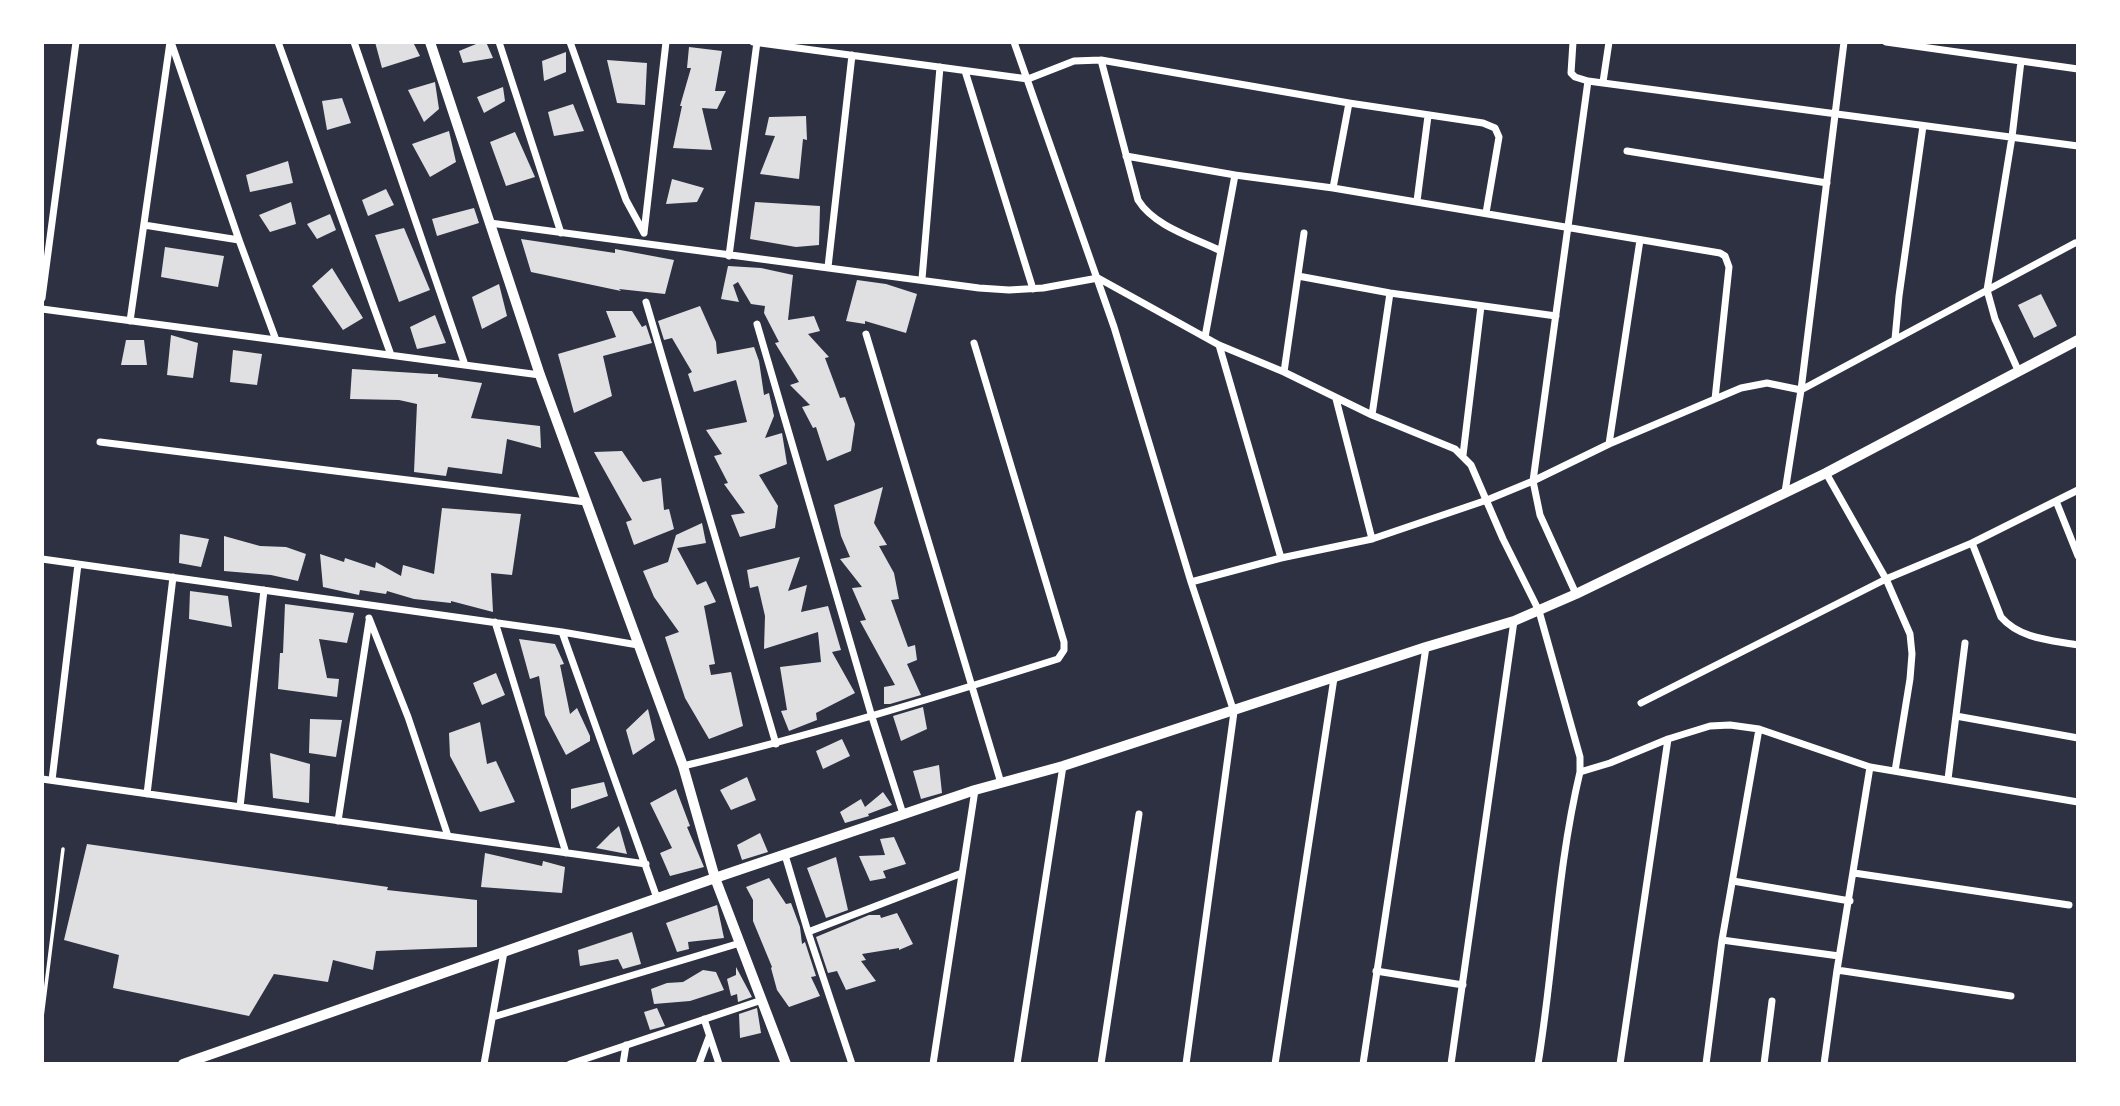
<!DOCTYPE html>
<html>
<head>
<meta charset="utf-8">
<style>
	body { margin:0 }
	#map { position:relative; width:2120px; height:1106px; overflow:hidden; background:#2d3142; font-family:Barlow,sans-serif }
	canvas { display:block }
	.frame { position:absolute; inset:0; border:44px solid #fff; pointer-events:none }
</style>
</head>
<body>
<div id="map">
<canvas width="2120" height="1106"></canvas>
<div class="frame"></div>
</div>
<script>
const context = document.querySelector('canvas').getContext('2d');
context.lineJoin = 'round';
function fillPath(path, color) {
  context.fillStyle = color;
  context.fill(path, 'evenodd');
}
function trace(path, color, width, dash) {
  context.strokeStyle = color;
  context.lineWidth = width;
  context.lineCap = dash ? 'butt' : 'round';
  context.setLineDash(dash || []);
  context.stroke(path);
}
const building = new Path2D(`
	M375,42H413L420,56L382,68Z
	M481,42H486L493,58L463,63L459,51Z
	M689,47L722,51L715,91H726L717,109L702,108L712,150L673,148L682,106H680L691,68H687Z
	M566,52V72L544,81L542,61Z
	M607,60L647,63L645,105L617,103Z
	M435,82L439,109L424,122L408,90Z
	M503,87L505,101L484,113L477,97Z
	M342,98L351,123L327,130L322,101Z
	M573,104L584,131L554,136L548,112Z
	M806,116L807,140L803,139L799,179L760,174L775,136L765,135L769,117Z
	M449,131L456,162L430,177L412,144Z
	M515,132L535,177L506,186L490,142Z
	M288,161L293,183L250,192L246,175Z
	M672,179L704,188L697,202L666,204Z
	M386,189L394,205L368,216L362,200Z
	M291,202L296,224L270,232L259,215Z
	M755,202L820,206L819,245L796,247L750,239Z
	M474,208L479,223L437,236L432,219Z
	M330,214L336,230L317,239L307,224Z
	M404,228L430,290L399,302L375,235Z
	M521,239L615,253V249L674,260L665,294L619,289L621,291L531,272Z
	M165,247L224,256L218,287L161,277Z
	M728,266L761,268L793,275L788,320L814,316L820,331L808,334L829,357L825,358L840,398L845,397L855,424L851,451L827,461L816,427L813,428L802,407L810,405L790,385L799,382L775,343L779,342L764,313L765,306L751,304L738,282L733,285L739,302L721,299Z
	M332,268L363,318L343,330L312,286Z
	M857,280L886,284L917,294L906,333L865,321V324L846,321Z
	M499,284L507,316L482,329L472,297Z
	M2041,294L2057,326L2034,338L2018,305Z
	M700,306L716,342L717,354L754,347L759,361L764,395L769,393L774,416L765,438L782,433L787,464L759,475L778,506L775,528L740,537L731,515L745,513L724,484L728,483L714,456L722,454L706,430L747,422L736,380L694,392L688,374L692,372L672,338L664,340L658,321Z
	M606,311H632L642,327L646,325L652,343L603,356L612,396L574,413L558,354L616,337Z
	M435,315L446,343L417,349L410,327Z
	M171,335L198,343L193,378L167,375Z
	M126,340H144L147,365H121Z
	M233,350L262,354L257,385L230,382Z
	M352,369L431,374H438V377L482,383L471,418L540,426L541,448L507,439L502,474L448,467L446,476L414,472L417,404L399,400L350,399Z
	M622,451L643,482L661,478L664,510L669,509L674,529L634,545L626,522L632,520L594,452Z
	M883,487L874,523L887,545L879,546L894,573L899,599L891,600L908,647L915,645L917,660L907,664L921,695L890,704H884V687L895,685L860,621L866,620L852,588L862,587L840,559L850,557L841,536L834,505Z
	M442,508L521,514L512,575L491,573L493,612L451,601V603L414,599L387,591L386,594L360,590L359,595L323,587L320,554L344,562L345,558L375,568L376,562L401,576L403,565L434,574Z
	M702,523L706,543L677,548L697,585L706,581L716,602L704,606L715,664L709,665L711,675L731,672L743,726L709,739L685,698L665,637L679,632L654,597L643,571L668,562L676,535Z
	M180,534L209,539L201,567L179,563Z
	M224,536L260,546L286,547L306,554L298,581L271,575L224,571Z
	M800,557L788,591L807,585L801,612L828,606L841,650L832,652L855,693L816,713L817,720L789,731L781,711L787,710L780,667L821,662L818,632L764,649L765,616L758,586L750,588L747,570Z
	M190,591L228,596L232,627L189,619Z
	M285,604L354,613L347,643L319,639L327,678L339,679L337,697L278,689L280,653H283Z
	M519,639L555,644L564,664L560,665L570,714L577,708L590,736V741L566,755L545,715L539,676L530,679Z
	M496,673L505,695L482,705L473,683Z
	M923,707L927,729L901,741L893,716Z
	M648,709L655,740L633,755L626,730Z
	M310,719L342,720L336,757L309,753Z
	M480,722L487,764L496,761L515,802L480,812L450,756L449,733Z
	M842,739L850,756L823,769L816,751Z
	M270,753L310,764L309,803L273,798Z
	M939,765L942,793L921,799L913,771Z
	M747,777L756,800L731,810L720,790Z
	M604,782L608,796L571,809V789Z
	M676,789L690,826L687,827L704,867L670,876L660,853L672,848L650,803Z
	M883,792L892,805L868,814L869,816L845,823L840,812L861,799L865,807Z
	M619,826L627,854L596,848L610,834Z
	M760,833L768,852L742,860L737,845Z
	M894,837L906,864L883,871L886,878L870,881L859,856L885,855L880,839Z
	M87,844L388,887L387,890L477,900V947L376,951L373,970L333,960L328,982L274,974L249,1016L113,988L119,955L64,940Z
	M485,853L542,866L543,861L565,867L562,893L481,887Z
	M836,857L848,910L826,918L807,868Z
	M769,878L786,904L791,903L800,927L802,944L805,942L816,976L811,977L820,996L789,1007L777,990L771,968L772,967L753,921V900L746,887Z
	M717,905L724,938L688,942L689,949L677,952L666,923Z
	M897,913L913,944L899,950V948L862,954L866,960L861,961L876,981L846,990L837,971L828,973L816,937L869,915H880L881,918Z
	M632,932L641,964L623,969L618,959L580,966L578,950Z
	M736,967L752,997L738,1002L737,994L731,996L727,979L736,975Z
	M703,970L716,972L724,990L690,1001L654,1004L651,989L667,983L683,982Z
	M657,1008L665,1026L650,1030L644,1012Z
	M757,1008L761,1033L740,1038L739,1014Z`);
const service = new Path2D(`
	M42,1017L63,849`);
const minor = new Path2D(`
	M171,42L239,240L276,340
	M278,42L391,355
	M354,42L465,365
	M499,42L561,233
	M570,42L626,200L644,233
	M753,42L1028,79L1074,61L1101,60L1349,103L1483,123L1495,128L1499,137L1486,213
	M1014,42L1114,327L1191,582L1234,712L1186,1064
	M1573,42L1571,73L1575,77L1588,81L1533,481L1540,515L1576,594
	M1886,42L2078,69
	M1101,60L1138,200C1154,226 1192,237 1219,250
	M965,71L1033,289
	M1588,81L2078,146
	M1603,82L1609,42
	M1627,151L1827,183
	M1126,156L1235,175L1333,188L1349,103
	M1333,188L1720,253L1725,256L1729,267L1715,399
	M1417,201L1428,116
	M490,223L979,288L1009,290L1043,288L1098,278L1219,345L1284,372L1372,415L1455,449L1471,465L1503,539L1539,611L1580,757V772C1557,868 1554,967 1538,1064
	M144,225L239,240
	M644,233L666,42
	M729,256L757,42
	M828,267L852,55
	M1298,276L1390,293L1556,316
	M922,279L940,67
	M42,298L76,42
	M646,302L776,744
	M42,309L540,375
	M130,321L170,42
	M757,324L872,717L903,814
	M866,334L1001,783
	M1205,337L1235,175
	M1895,339L1899,296L1923,126
	M1219,345L1281,558
	M2018,370L1995,319L1987,290L2012,137L2021,61
	M1284,372L1304,233
	M1336,399L1372,539
	M1372,415L1390,293
	M100,442L586,502
	M1609,444L1640,240
	M1463,455L1481,306
	M1826,473L1886,579L1910,634L1912,654L1910,679L1895,771
	M1785,492L1801,390L1844,42
	M2056,501L2078,556
	M1972,543L2001,617C2020,639 2051,640 2078,645
	M42,559L562,632L638,645
	M1191,582L1281,558L1372,539L1487,500L1533,481L1609,444L1741,388L1767,383L1801,390L2075,243
	M369,618L408,717L448,836
	M495,622L566,853
	M562,632L657,898
	M1641,703L1886,579L1972,543L2078,490
	M1956,716L2078,738
	M1759,729L1722,940L1839,956
	M683,766C810,736 934,698 1058,659L1064,650V642L974,343
	M1580,772L1610,763L1668,739L1710,726L1730,725L1759,729L1870,767L2078,802
	M42,779L646,864
	M1948,779L1965,643
	M52,780L78,564
	M147,794L173,577
	M240,807L264,590
	M338,821L369,621
	M785,855L808,932L852,1064
	M1854,873L2069,905
	M1733,881L1850,901
	M808,932L962,873
	M1837,970L2011,996
	M1376,971L1463,985
	M493,1017L740,943
	M704,1019L719,1064
	M484,1064L504,952
	M570,1064L762,1000
	M623,1064L626,1045
	M699,1064L709,1037
	M933,1064L975,790
	M1017,1064L1063,766
	M1101,1064L1139,814
	M1275,1064L1334,678
	M1363,1064L1426,647
	M1451,1064L1514,621
	M1620,1064L1668,739
	M1706,1064L1722,940
	M1764,1064L1772,1001
	M1824,1064L1837,970L1870,767`);
const tertiary = new Path2D(`
	M430,42L540,375L683,766L715,878L786,1064
	M183,1064L715,878L975,790L1063,766L1426,647L1514,621L1576,594L1826,473L2078,340`);
fillPath(building, '#e0e0e3');
trace(service, '#fff', 3.5);
trace(minor, '#fff', 7);
trace(tertiary, '#fff', 10);
</script>
</body>
</html>
